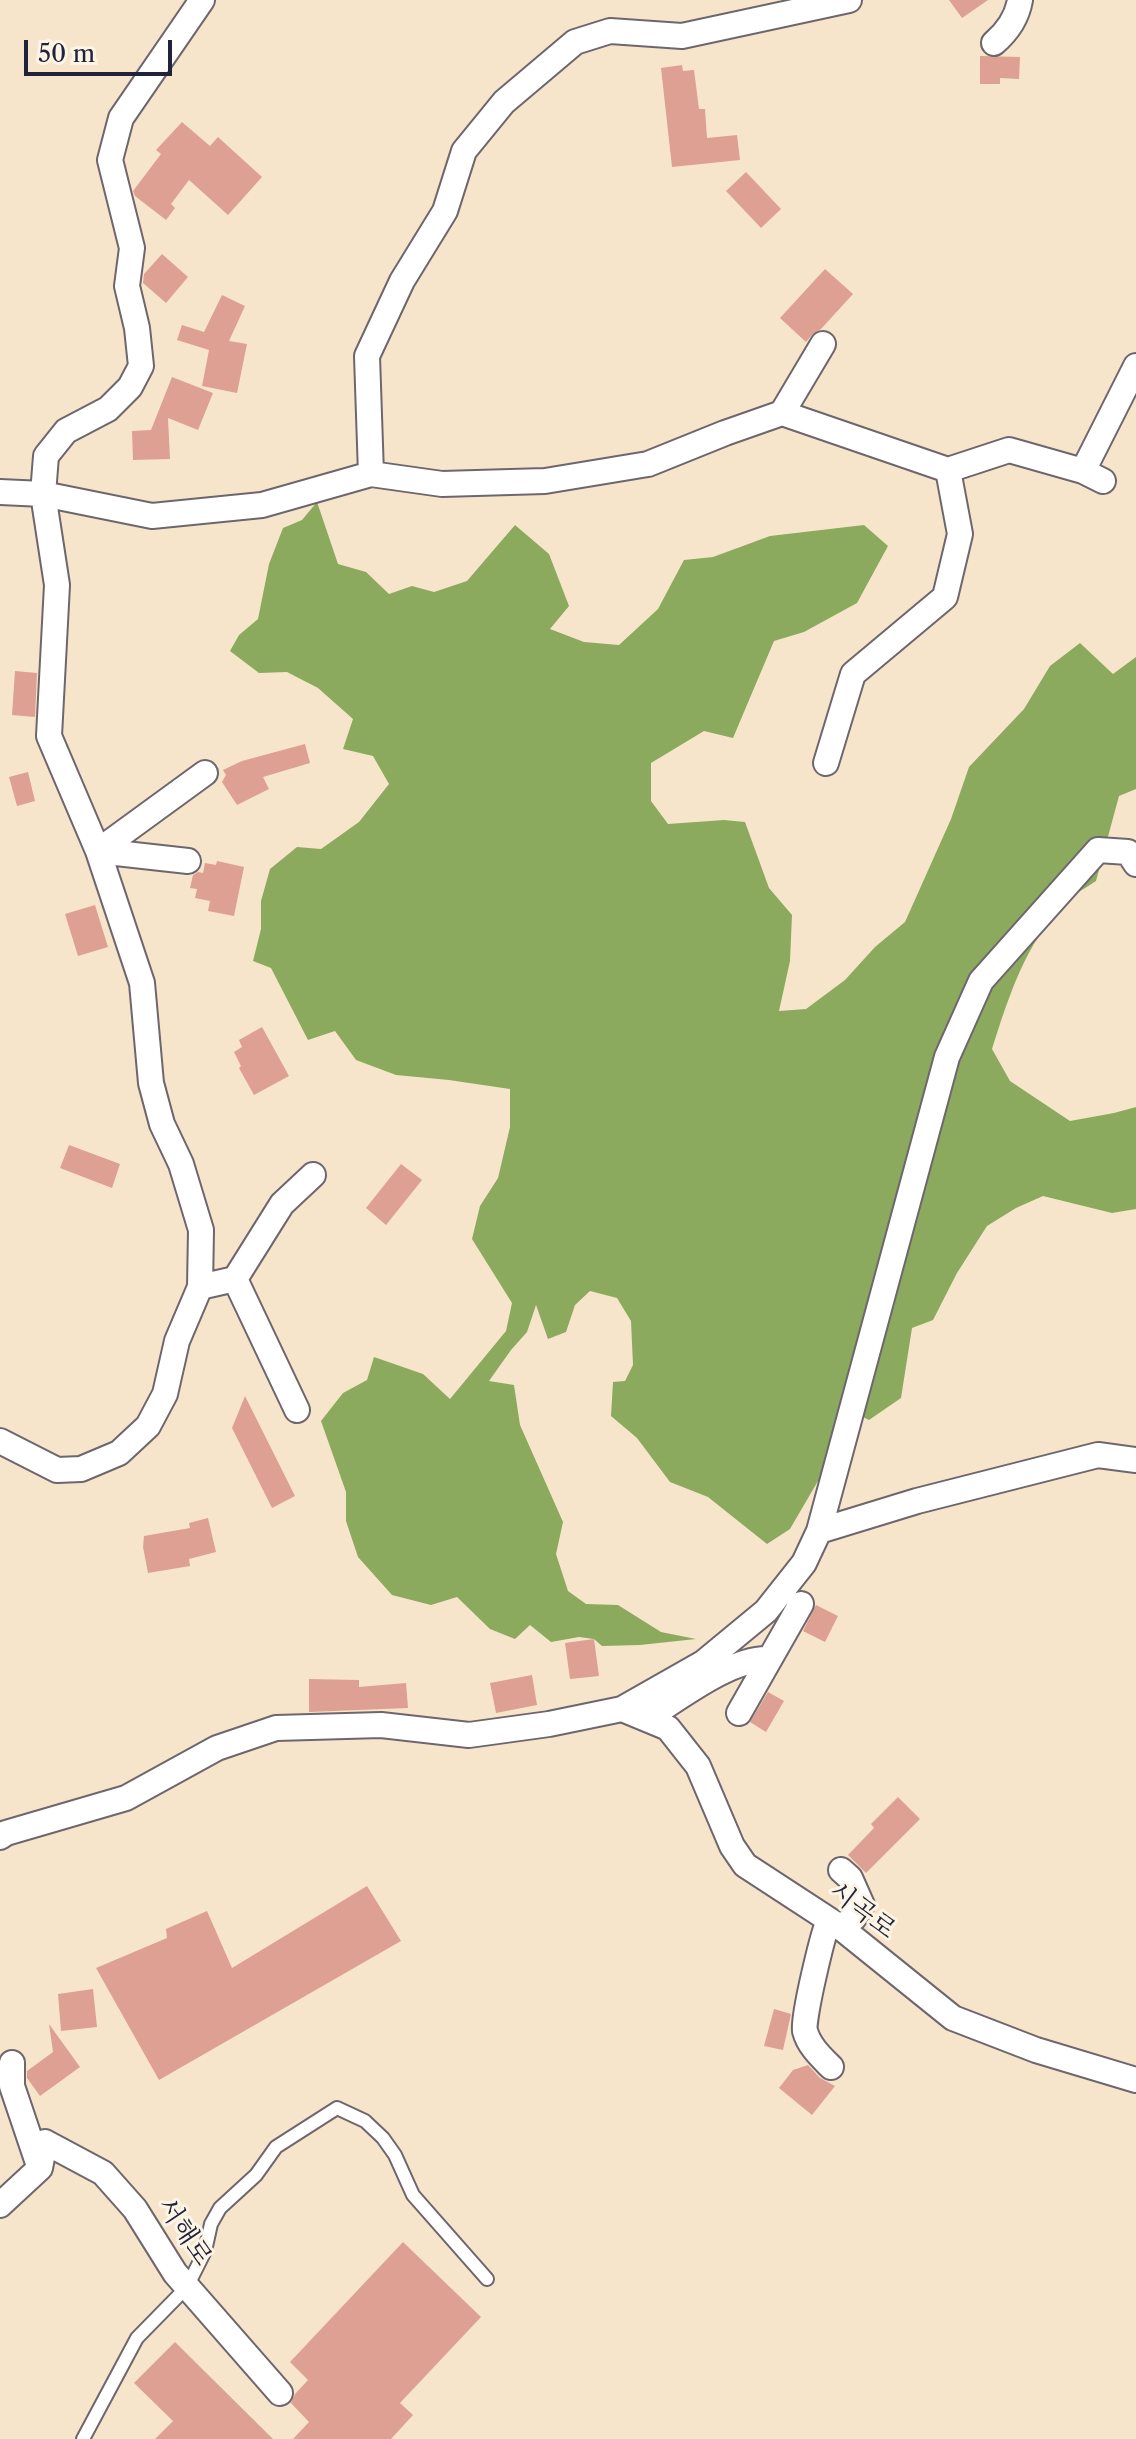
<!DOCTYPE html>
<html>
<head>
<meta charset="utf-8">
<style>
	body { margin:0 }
	#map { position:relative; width:1136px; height:2439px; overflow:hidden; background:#f7e5cb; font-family:"Libre Caslon Text",serif }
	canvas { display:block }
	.scale { position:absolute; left:24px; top:40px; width:148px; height:36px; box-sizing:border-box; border:4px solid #22223b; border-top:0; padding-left:10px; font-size:24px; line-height:28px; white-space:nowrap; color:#22223b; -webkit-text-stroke:6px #fcf5e5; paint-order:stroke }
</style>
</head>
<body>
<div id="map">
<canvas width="1136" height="2439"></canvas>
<div class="scale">50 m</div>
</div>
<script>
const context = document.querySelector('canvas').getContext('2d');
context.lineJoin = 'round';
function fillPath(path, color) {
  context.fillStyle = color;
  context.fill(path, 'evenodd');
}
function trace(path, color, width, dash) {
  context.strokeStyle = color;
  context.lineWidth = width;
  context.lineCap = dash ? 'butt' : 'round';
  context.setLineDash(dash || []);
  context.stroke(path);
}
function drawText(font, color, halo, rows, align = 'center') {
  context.font = font + ' "Libre Caslon Text","Noto Serif KR",serif';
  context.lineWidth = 6;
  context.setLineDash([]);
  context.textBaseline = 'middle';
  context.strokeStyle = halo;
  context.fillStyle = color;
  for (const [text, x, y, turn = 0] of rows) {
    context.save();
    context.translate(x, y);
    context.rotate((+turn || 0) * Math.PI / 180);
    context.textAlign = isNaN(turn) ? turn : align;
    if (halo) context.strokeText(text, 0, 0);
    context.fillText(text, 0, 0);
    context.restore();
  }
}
const forest = new Path2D(`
	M317,502L338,564L366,572L389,594L412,586L434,592L467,581L515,525L549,554L569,606L550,629L584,642L619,645L658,609L684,560L713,557L770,536L864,525L888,546L857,603L804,632L774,641L733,738L704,731L651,763V801L668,824L724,820L745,822L769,888L792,915L790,961L779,1011L806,1009L845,980L875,947L905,922L951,819L969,767L1024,709L1050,666L1080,643L1113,674L1136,657V789L1119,796L1096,881C1086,888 1073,894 1065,903C1025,944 1009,996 992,1049L1010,1081L1070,1121L1114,1113L1136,1107V1209L1112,1213L1043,1196L1016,1208L987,1226L957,1273L933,1320L912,1328L901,1398L869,1420L857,1414L790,1529L767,1544L708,1497L670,1482L637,1438L611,1416L613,1382L625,1381L633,1365L631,1321L617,1298L590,1291L575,1305L566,1332L548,1339L536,1305L527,1332L511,1350L489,1381L514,1385L520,1425L563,1522L556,1554L568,1591L586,1604L618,1605L661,1632L696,1639L640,1645L602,1646L594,1639L579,1637L551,1642L530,1625L515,1639L490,1629L457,1597L431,1605L392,1595L358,1557L346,1521V1492L321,1421L343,1393L367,1380L374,1357L423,1374L450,1399L506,1331L512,1303L472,1239L480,1206L498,1178L510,1127V1089L449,1080L396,1075L356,1060L335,1031L308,1040L271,968L253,961L261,929V901L270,869L297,847L321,849L359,822L389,784L373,756L343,749L353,719L318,688L287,672L259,673L230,651L239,635L258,619L269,564L283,528L302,520Z`);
const building = new Path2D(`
	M949,0H988L962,18Z
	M980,56L1020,57L1019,79L1000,78V84H980Z
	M682,65L683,71L694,70L699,109H705L707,138L737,135L740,160L672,167L661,68Z
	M182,122L210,146L218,137L262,177L228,215L189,180L171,204L175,208L166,220L135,196L133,191L161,154L156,150Z
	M746,172L781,209L761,228L726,191Z
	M162,254L188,277L166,303L143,283L144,274Z
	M825,269L853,294L821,329L811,336L806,342L780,318Z
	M222,295L245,306L229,341L247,344L237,393L202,386L209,350L177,340L182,325L204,332Z
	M172,377L213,393L198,430L168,418L170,459L133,460L132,431L151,430Z
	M15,671L37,673L35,717L12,715Z
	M305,744L310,763L263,777L269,789L237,805L222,782L226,775L223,770L242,761Z
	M28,772L35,801L17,806L9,777Z
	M217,861L244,867L234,916L208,911L210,901L195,898L197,889L190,888L193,875L198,872L203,873L205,863L216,865Z
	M95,905L108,947L78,956L65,914Z
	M262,1027L289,1076L254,1095L239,1068L241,1066L234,1052L242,1047L239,1040Z
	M69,1145L120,1164L112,1188L60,1168Z
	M401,1164L422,1180L386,1225L366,1208Z
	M245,1396L295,1496L272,1508L232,1428Z
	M208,1518L216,1552L189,1559L190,1566L148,1573L143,1547L144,1536L190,1528L189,1523Z
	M816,1605L838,1616L825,1642L803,1631Z
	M594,1639L599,1676L570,1679L565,1643Z
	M532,1675L537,1705L496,1713L490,1683Z
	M309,1679L359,1680V1687L406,1683L408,1708L309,1712Z
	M768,1692L784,1701L766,1732L750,1722Z
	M898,1797L920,1819L866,1873L848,1855L874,1828L871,1824Z
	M367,1886L401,1941L159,2080L96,1968L167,1938L166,1929L207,1911L232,1968Z
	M93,1989L97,2027L61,2031L58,1994Z
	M774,2009L791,2014L783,2050L764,2046Z
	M49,2024L80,2067L40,2096L27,2078V2071L53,2052Z
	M808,2065L820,2078L835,2086L812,2115L779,2088L793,2070Z
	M403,2242L481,2317L400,2403L413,2415L391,2439H293L309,2422L291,2403L295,2394L308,2380L290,2362Z
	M175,2342L273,2439H155L173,2421L134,2383Z`);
const lane = new Path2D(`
	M83,2439L137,2338L187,2287L205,2251L211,2224L220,2208L256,2175L276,2147L337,2108L365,2121L383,2138L395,2155L413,2195L487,2279`);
const street = new Path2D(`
	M994,43C1008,31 1017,18 1020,0
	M823,344L782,413L948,470L1009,450L1083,471L1103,481
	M1083,471L1136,366
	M371,474L367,356L402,281L445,211L464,151L504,102L575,42L610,31L682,36L849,0
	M0,492L43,494L152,516L262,505L371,474L442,484L545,481L648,464L725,433L782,413
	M826,763L853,674L945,597L960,534L948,470
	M98,851L205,773
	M98,851L188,861
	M235,1279L282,1204L313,1175
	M200,1287L235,1279L297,1410
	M0,1441L57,1470L81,1469L119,1453L148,1426L165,1394L177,1341L200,1287L201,1230L181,1164L162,1124L151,1083L142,983L98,851L49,736L57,585L43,494L46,456L66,431L108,409L130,387L141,366L137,328L127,286L132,248L110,160L121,118L202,0
	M819,1531L947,1057L981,981L1098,850L1128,852L1136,864
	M622,1709L668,1728L698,1766L732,1846L745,1865L840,1927L953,2018L1036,2050L1136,2080
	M739,1713L801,1604
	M646,1719C678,1699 732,1657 769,1659
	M0,1837L6,1833L126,1798L217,1748L276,1728L381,1725L469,1735L549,1724L622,1709L703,1663L766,1611L804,1563L819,1531L917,1501L1098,1455L1136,1460
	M829,1920C823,1933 802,2020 805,2031C809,2046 821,2057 831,2067
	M840,1927L854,1918L862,1905L850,1878L841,1870
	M12,2063V2086L39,2166
	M0,2205L40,2168L45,2142L103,2173L135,2209L175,2273L280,2393`);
const streetNames = [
	["시곡로",862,1911,37],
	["서해로",184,2232,56]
];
fillPath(forest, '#8baa5d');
fillPath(building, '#dda092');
trace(lane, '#6d666d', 16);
trace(street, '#6d666d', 28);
trace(lane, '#fff', 12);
trace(street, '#fff', 24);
drawText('26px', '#22223b', '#fcf5e5', streetNames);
</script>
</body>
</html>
